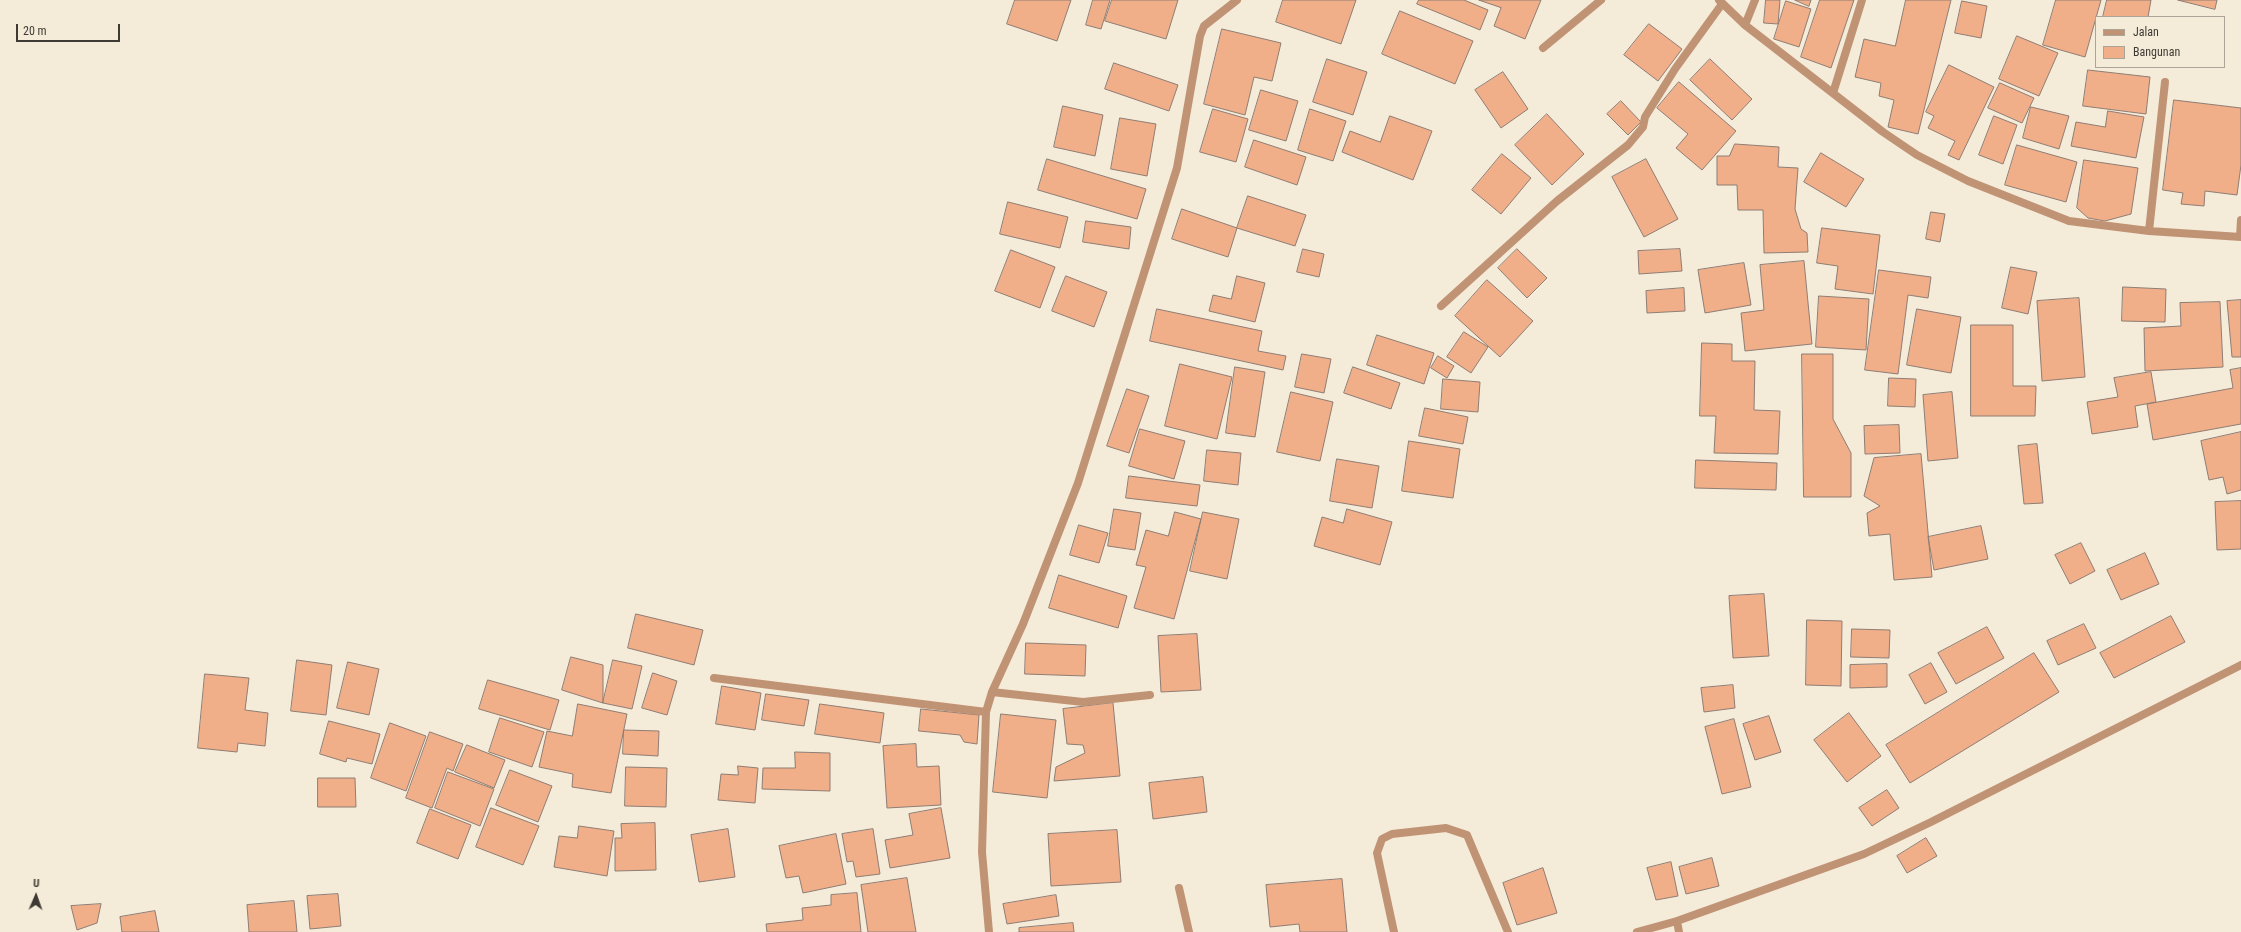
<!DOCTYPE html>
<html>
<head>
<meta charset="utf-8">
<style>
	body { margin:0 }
	#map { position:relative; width:2241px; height:932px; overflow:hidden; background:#f5ebd9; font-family:"Roboto Condensed",sans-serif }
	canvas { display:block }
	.legend { position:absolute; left:2095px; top:16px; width:130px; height:52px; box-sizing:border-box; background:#f5ebd9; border:1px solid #aca597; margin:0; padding:5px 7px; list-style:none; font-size:12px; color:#3f3b34 }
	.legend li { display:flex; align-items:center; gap:8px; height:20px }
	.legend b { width:20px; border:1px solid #aca597 }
	.north { position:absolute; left:16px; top:876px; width:40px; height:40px; -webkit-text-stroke:3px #f5ebd9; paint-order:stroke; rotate:2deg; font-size:11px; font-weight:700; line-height:16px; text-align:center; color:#3f3b34 }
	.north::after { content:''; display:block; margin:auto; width:14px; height:18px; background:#3f3b34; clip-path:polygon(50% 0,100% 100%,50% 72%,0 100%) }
	.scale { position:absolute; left:16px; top:24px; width:104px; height:18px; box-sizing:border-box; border:2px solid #3f3b34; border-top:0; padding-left:5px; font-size:12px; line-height:14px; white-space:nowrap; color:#3f3b34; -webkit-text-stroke:3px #f5ebd9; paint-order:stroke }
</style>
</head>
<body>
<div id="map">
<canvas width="2241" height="932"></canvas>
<ul class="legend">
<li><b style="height:5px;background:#c09375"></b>Jalan</li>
<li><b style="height:11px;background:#f0ae89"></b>Bangunan</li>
</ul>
<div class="north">U</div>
<div class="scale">20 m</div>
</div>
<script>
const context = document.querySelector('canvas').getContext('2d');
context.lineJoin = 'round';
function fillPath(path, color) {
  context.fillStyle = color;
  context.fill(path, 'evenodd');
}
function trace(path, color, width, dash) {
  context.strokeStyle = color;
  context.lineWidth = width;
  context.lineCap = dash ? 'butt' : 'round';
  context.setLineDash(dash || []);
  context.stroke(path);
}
const building = new Path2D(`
	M1015,0H1071L1057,41L1007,24Z
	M1093,0H1110L1101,29L1086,25Z
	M1112,0H1178L1166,39L1105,21Z
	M1283,0H1356L1341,44L1276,22Z
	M1419,0H1464L1488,10L1480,30L1417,4Z
	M1479,0H1541L1525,39L1494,26L1501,8Z
	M1766,0H1780L1778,24L1764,23Z
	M1795,0H1811L1809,6Z
	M1820,0H1854L1831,68L1801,57Z
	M1906,0H1951L1918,134L1888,127L1894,100L1879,96L1881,83L1855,77L1864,39L1895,46Z
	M2056,0H2101L2085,57L2043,45Z
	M2107,0H2151L2148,17H2103Z
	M2178,0H2217L2215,9Z
	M1786,1L1811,9L1799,47L1774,39Z
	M1962,1L1987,6L1981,38L1955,33Z
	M1400,11L1473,41L1455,84L1382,54Z
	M1649,24L1682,49L1658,81L1624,55Z
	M1222,29L1281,43L1272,81L1254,77L1245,115L1204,104Z
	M2017,36L2058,53L2039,96L1999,79Z
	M1327,59L1367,72L1353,115L1313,102Z
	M1710,59L1752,99L1732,120L1690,80Z
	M1114,63L1178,85L1169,111L1105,89Z
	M1949,65L1994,87L1959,160L1948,155L1955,141L1928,128L1934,116L1926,112Z
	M2088,70L2150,77L2146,114L2083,106Z
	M1503,72L1528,109L1501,128L1475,90Z
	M1679,82L1736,131L1702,170L1676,148L1688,134L1657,108Z
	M2000,83L2034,98L2022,123L1988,108Z
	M1261,90L1298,101L1286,141L1249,130Z
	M2174,100L2241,108V165L2237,195L2205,191L2204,206L2181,204L2183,193L2163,190Z
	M1621,101L1641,122L1628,135L1607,114Z
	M1063,106L1103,115L1095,156L1054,147Z
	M2031,107L2069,116L2059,149L2023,138Z
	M1213,109L1248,119L1236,162L1200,152Z
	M1310,109L1346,121L1333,161L1298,150Z
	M2108,111L2144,117L2136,158L2071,146L2076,122L2105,127Z
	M1547,114L1584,154L1552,185L1515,145Z
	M1390,116L1432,131L1413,180L1342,152L1350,131L1380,142Z
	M1994,116L2017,125L2003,164L1979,155Z
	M1120,118L1156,124L1147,176L1111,169Z
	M1254,140L1306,157L1297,185L1245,167Z
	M1735,144L1779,147L1778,167L1798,168L1795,209L1801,229L1807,233L1808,252L1764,253L1763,210H1738L1737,185H1717V156H1729Z
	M2017,145L2077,162L2066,202L2005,185Z
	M1821,153L1864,179L1846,207L1804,182Z
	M1502,154L1531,178L1501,214L1472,190Z
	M1047,159L1146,189L1137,219L1038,190Z
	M1646,159L1678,219L1644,237L1612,177Z
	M2084,160L2138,168L2131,214L2105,221L2088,218L2077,208Z
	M1248,196L1306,215L1295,246L1237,228Z
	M1008,202L1068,217L1060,248L1000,234Z
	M1182,209L1237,228L1228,257L1172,239Z
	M1931,212L1945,214L1940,242L1926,239Z
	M1086,221L1131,227L1129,249L1083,242Z
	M1822,228L1880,235L1873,294L1835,289L1838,266L1817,263Z
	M1303,249L1324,254L1319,277L1297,272Z
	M1517,249L1547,278L1527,298L1498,268Z
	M1680,249L1682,271L1639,274L1638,251Z
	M1011,250L1055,267L1040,308L995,291Z
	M1804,261L1812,344L1745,351L1741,313L1764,310L1760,265Z
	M1744,263L1751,305L1705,313L1698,270Z
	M2011,267L2037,272L2028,314L2002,308Z
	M1879,270L1931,277L1928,298L1908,295L1898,374L1865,370Z
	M1066,276L1107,292L1094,327L1052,311Z
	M1237,276L1265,283L1255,322L1209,311L1213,295L1231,299Z
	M1487,280L1533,321L1500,357L1455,316Z
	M2123,287L2166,289L2165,322L2122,321Z
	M1684,288L1685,311L1647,313L1646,291Z
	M1819,296L1869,299L1866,350L1816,347Z
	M2079,298L2085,377L2042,381L2037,301Z
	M2241,300V357H2232L2227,301Z
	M2220,302L2223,367L2145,371L2144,328L2181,326L2180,303Z
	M1157,309L1262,331L1258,351L1286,356L1283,370L1150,341Z
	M1917,309L1961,317L1951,373L1907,365Z
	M1971,325H2013V386H2036L2035,416H1971Z
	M1464,332L1488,347L1471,373L1447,357Z
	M1377,335L1434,353L1424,384L1367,365Z
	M1702,343L1732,344V361H1755L1754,410L1780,411L1778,454L1714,453L1716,416H1700Z
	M1302,354L1331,359L1324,393L1295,387Z
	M1802,354H1833V419L1851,453V497H1804Z
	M1438,356L1454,366L1447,378L1431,368Z
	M1180,364L1232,377L1217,439L1165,426Z
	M1235,367L1265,372L1255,437L1226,433Z
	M1353,367L1400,383L1391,409L1344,393Z
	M2241,368V424L2153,440L2147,404L2233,388L2230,370Z
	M2151,372L2156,402L2135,406L2138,427L2092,434L2087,402L2118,397L2114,378Z
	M1889,378L1916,379L1915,407L1888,406Z
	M1443,379L1480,382L1478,412L1441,409Z
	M1127,389L1149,396L1129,453L1107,446Z
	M1291,392L1333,402L1320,461L1277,452Z
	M1952,392L1958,458L1928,461L1923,395Z
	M1425,408L1468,417L1463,444L1419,436Z
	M1899,425L1900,453L1865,454L1864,426Z
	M1140,429L1185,441L1174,479L1129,466Z
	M2241,432V490L2227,494L2223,477L2209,480L2201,441Z
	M1409,441L1460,449L1453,498L1402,491Z
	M2037,444L2043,503L2024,504L2018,446Z
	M1207,450L1241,453L1238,485L1204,481Z
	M1921,454L1932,577L1894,580L1890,534L1869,536L1867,513L1880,506L1864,496L1874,458Z
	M1337,459L1379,466L1372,508L1330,501Z
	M1696,460L1777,463L1776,490L1695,488Z
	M1129,476L1200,485L1197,506L1126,498Z
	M2241,501V549L2217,550L2215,502Z
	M1114,509L1141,513L1135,550L1108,546Z
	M1347,509L1392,522L1380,565L1314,546L1322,517L1343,523Z
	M1175,512L1201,519L1174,619L1134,608L1146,567L1136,565L1146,530L1168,536Z
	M1203,512L1239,519L1227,579L1190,571Z
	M1079,525L1108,533L1099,563L1070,555Z
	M1981,526L1988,559L1934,570L1928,537Z
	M2081,543L2095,571L2070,584L2055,555Z
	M2145,553L2159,584L2121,600L2107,570Z
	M1059,575L1127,596L1118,628L1049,608Z
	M1764,594L1769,656L1733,658L1729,596Z
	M636,614L703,630L694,665L628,648Z
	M2171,616L2185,642L2114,678L2100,653Z
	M1807,620L1842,621L1841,686L1806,685Z
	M2084,624L2096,648L2058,665L2047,641Z
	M1987,627L2004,658L1956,684L1938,653Z
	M1852,629L1890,630L1889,658L1851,657Z
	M1197,634L1201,690L1161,692L1158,636Z
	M1026,643L1086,645L1085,676L1025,674Z
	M2034,653L2059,692L1910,783L1886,745Z
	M571,657L603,665V703L562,690Z
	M297,660L332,665L326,715L291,711Z
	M613,660L642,666L632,709L603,703Z
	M348,662L379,669L369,715L337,708Z
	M1931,663L1947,692L1925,704L1909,675Z
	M1887,664V687L1850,688V665Z
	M653,673L677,681L667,715L642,708Z
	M205,674L249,678L245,710L268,713L265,746L238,743L237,752L198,748Z
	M488,680L559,700L550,730L479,709Z
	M1733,685L1735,708L1704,712L1701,688Z
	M722,686L761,693L755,730L716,724Z
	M766,694L809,700L804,726L762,720Z
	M1113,703L1120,776L1054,781L1056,767L1085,753L1083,745L1067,744L1063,709Z
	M578,704L627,714L611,793L572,787L573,774L539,767L547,731L572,736Z
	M820,704L884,713L880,743L815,734Z
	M921,709L979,715L977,744L964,742L960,735L919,731Z
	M1849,713L1881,756L1847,782L1814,740Z
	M1001,714L1056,720L1047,798L993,792Z
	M1769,716L1781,752L1755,760L1743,724Z
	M500,718L544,732L532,767L489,752Z
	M1734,719L1751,787L1722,794L1705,727Z
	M329,721L380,734L372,764L347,758L346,762L320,754Z
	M390,723L426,736L406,791L371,778Z
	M624,730L659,731L658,756L623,754Z
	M430,732L463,744L453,771L447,768L432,808L406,798Z
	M916,744L917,767L939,766L941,805L887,808L883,746Z
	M467,745L505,760L494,788L455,772Z
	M795,752L830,753V791L762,789L763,768H795Z
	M738,766L758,768L755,803L718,800L721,774L738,775Z
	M626,767L667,768L666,807L625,806Z
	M510,770L552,786L538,822L496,805Z
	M448,772L494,789L480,826L435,808Z
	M1203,777L1207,812L1153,819L1149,783Z
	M318,778H355L356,807H318Z
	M1887,790L1899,808L1872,826L1859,808Z
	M491,808L539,826L523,865L476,847Z
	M941,808L950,858L890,868L885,840L913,835L909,814Z
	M430,809L471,825L458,859L417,843Z
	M655,823L656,870L615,871V838H622L621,824Z
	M579,826L614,831L607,876L554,867L559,836L577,838Z
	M728,829L735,877L699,882L691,835Z
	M873,829L880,874L856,877L853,861L847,862L842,834Z
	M1117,830L1121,882L1051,886L1048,834Z
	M836,834L846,884L803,893L799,876L786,878L779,846Z
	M1926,838L1937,856L1907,873L1897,856Z
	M1712,858L1719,886L1686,894L1679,867Z
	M1671,862L1678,896L1656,900L1647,868Z
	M1543,868L1557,913L1517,925L1503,883Z
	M907,878L916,932H868L861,885Z
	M1342,879L1347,932H1300L1299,924L1270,927L1266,885Z
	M857,893L861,932H767L766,924L803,920L802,908L831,905V895Z
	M338,894L341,926L310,929L307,896Z
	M1056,895L1059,916L1007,924L1003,904Z
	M294,901L297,932H249L247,905Z
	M101,904L97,923L77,930L71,906Z
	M155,911L159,932H122L120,917Z
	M1073,923L1074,932H1019V928Z`);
const service = new Path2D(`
	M1394,932L1377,853L1382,839L1392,834L1446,828L1467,835L1508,932`);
const minor = new Path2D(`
	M1719,0L1745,25L1883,132L1917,155L1968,181L2069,221L2149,231L2241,237
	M1745,25L1755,0
	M1543,48L1601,0
	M1833,93L1862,0
	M2149,231L2165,82
	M2240,237L2241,220
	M1441,306L1557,201L1628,145L1643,127L1645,117L1675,69L1722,4
	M714,678L986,712
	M992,692L1083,702L1150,695
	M1179,888L1189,932
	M1677,921L1679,932
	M989,932L982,852L986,712L992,692L1023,624L1078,483L1177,168L1200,36L1204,26L1237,0
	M1637,932L1677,921L1864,854L1931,822L2241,665`);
fillPath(building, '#f0ae89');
trace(building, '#8f7d73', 1);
trace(service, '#c09375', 8);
trace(minor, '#c09375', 8);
</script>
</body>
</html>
